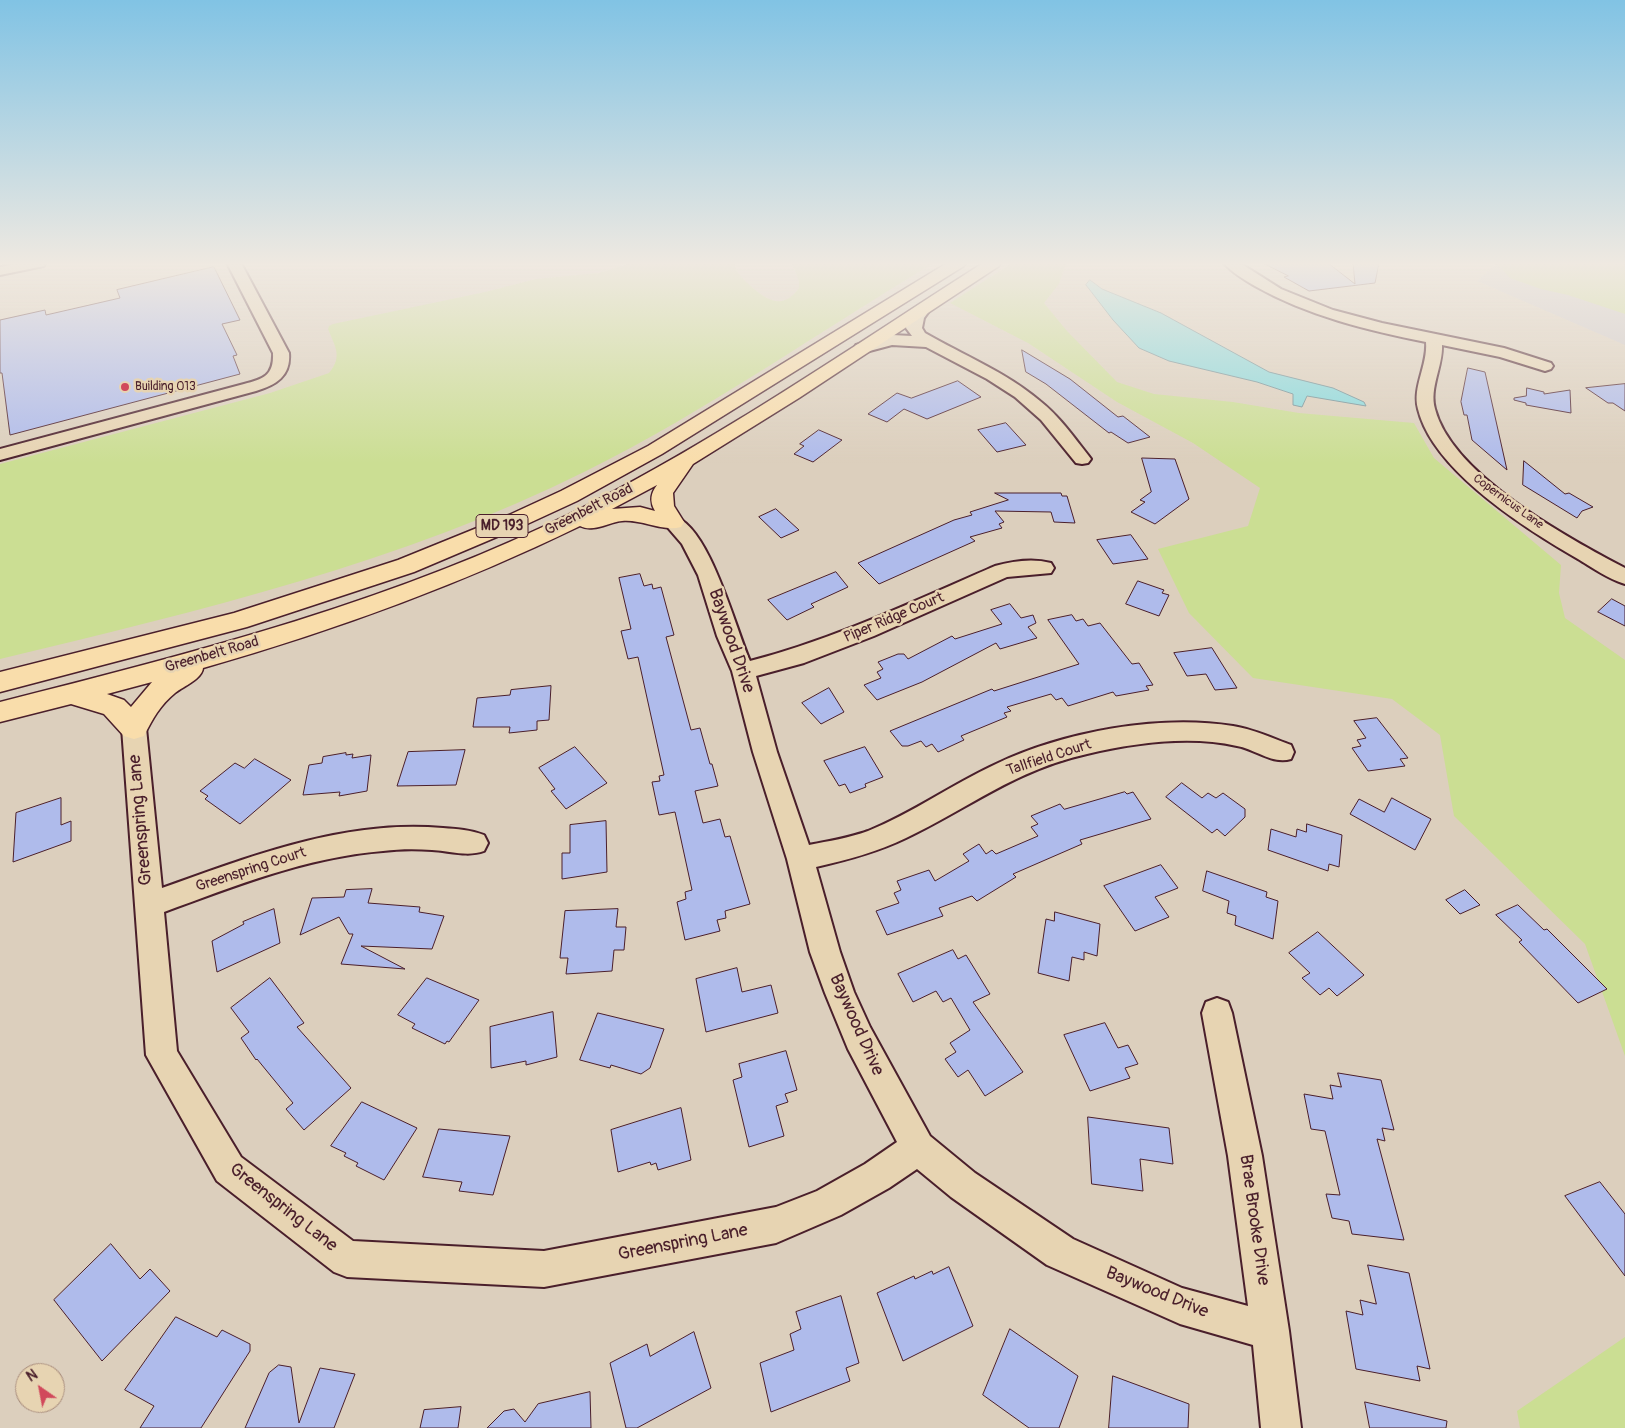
<!DOCTYPE html>
<html>
<head>
<meta charset="utf-8">
<style>
	body { margin:0 }
	#map { position:relative; width:1625px; height:1428px; overflow:hidden; background:#dccfbd; font-family:Pangolin,sans-serif }
	canvas { display:block }
	.north { position:absolute; left:15px; top:1363px; width:50px; height:50px; box-sizing:border-box; background:#e7d4b2; border:1px solid #a88c7c; border-radius:50%; rotate:327deg; font-size:14px; font-weight:700; line-height:20px; text-align:center; color:#4a1f2b }
	.north::after { content:''; display:block; margin:auto; width:18px; height:22px; background:#d1495b; clip-path:polygon(50% 0,100% 100%,50% 72%,0 100%) }
</style>
</head>
<body>
<div id="map">
<canvas width="1625" height="1428"></canvas>
<div class="north">N</div>
</div>
<script>
const context = document.querySelector('canvas').getContext('2d');
context.lineJoin = 'round';
function fillPath(path, color) {
  context.fillStyle = color;
  context.fill(path, 'evenodd');
}
function trace(path, color, width, dash) {
  context.strokeStyle = color;
  context.lineWidth = width;
  context.lineCap = dash ? 'butt' : 'round';
  context.setLineDash(dash || []);
  context.stroke(path);
}
function drawText(font, color, halo, rows, align = 'center') {
  context.font = font + ' Pangolin,sans-serif';
  context.lineWidth = 5;
  context.setLineDash([]);
  context.textBaseline = 'middle';
  context.strokeStyle = halo;
  context.fillStyle = color;
  for (const [text, x, y, turn = 0] of rows) {
    context.save();
    context.translate(x, y);
    context.rotate((+turn || 0) * Math.PI / 180);
    context.textAlign = isNaN(turn) ? turn : align;
    if (halo) context.strokeText(text, 0, 0);
    context.fillText(text, 0, 0);
    context.restore();
  }
}
const built = new Path2D(`
	M1497,263H1625V345L1477,281Z`);
const green = new Path2D(`
	M632,263H734C737,274 744,280 753,288C769,302 784,309 799,288V281L792,263H934C818,332 707,411 586,471C402,563 199,611 0,659V464L270,393L329,373C343,356 335,347 328,329L329,326L333,324L485,292L536,279L598,273Z
	M1012,263H1066L1059,284L1044,303L1067,331L1117,382L1154,394L1233,402L1299,413L1414,423L1434,458L1561,565L1559,593L1565,618L1625,660V1056L1585,944L1454,816L1440,735L1392,699L1253,678L1189,613L1158,549L1248,526L1260,488L1193,443L1117,402L1028,343L950,303Z
	M1496,263H1625V314L1568,295L1541,289L1510,278Z
	M1625,1337V1428H1520L1517,1411Z`);
const water = new Path2D(`
	M1090,280L1102,289L1161,313L1269,372L1333,388L1364,402L1366,406L1307,396L1302,407L1293,405V394L1257,382L1169,361L1139,348L1113,320L1086,285Z`);
const building = new Path2D(`
	M1263,263H1328L1355,284L1353,263H1379L1375,283L1309,291L1284,277L1288,276Z
	M214,267L240,320L222,324L237,355L233,356L240,374L10,435L2,373H0V320L45,310L46,315L120,298L117,290Z
	M1022,350L1070,379L1118,417L1123,416L1150,437L1128,443L1111,432L1109,433L1046,384L1026,372Z
	M1468,368L1485,372L1507,470L1472,440L1467,415H1464L1461,402Z
	M958,381L981,397L927,419L904,409L887,422L868,414L897,393L911,398Z
	M1625,384V411L1613,403H1608L1586,388Z
	M1527,388L1544,392V394L1570,390L1571,413L1526,405V403L1514,400V398L1526,396Z
	M1006,423L1026,445L997,452L978,430Z
	M819,430L842,440L813,462L794,454L804,446L800,444Z
	M1142,458L1175,459L1189,499L1155,524L1131,512L1145,502L1140,500L1151,492Z
	M1524,461L1565,494L1569,493L1593,507L1582,511L1577,518L1523,485Z
	M995,493H1061L1062,496H1067L1075,523L1054,522L1051,512L995,511L1004,522L999,524L1002,528L970,537L975,541L879,584L858,563L954,520L972,515L970,512L1008,500Z
	M776,509L799,530L781,538L759,517Z
	M1131,535L1148,559L1113,564L1097,540Z
	M836,572L848,587L811,604L814,607L787,620L768,600Z
	M640,574L644,586L652,584L653,589L661,587L674,635L666,637L691,730L700,728L710,764H712L718,786L695,791L703,823L720,819L725,837L730,836L750,904L725,911L726,918L717,920L720,931L685,940L677,902L686,899L685,892L692,890L675,812L659,815L652,782L660,781L659,776L664,775L638,657L628,659L621,631L631,629L619,578Z
	M1138,581L1164,590L1162,593L1169,595L1159,616L1126,604Z
	M1612,599L1625,606V626L1598,612Z
	M1010,604L1021,618L1033,615L1036,623L1028,627L1037,638L1000,649L996,643L922,682L877,700L864,685L881,678L877,672L883,669L878,662L898,654H904L908,659L952,636L955,639L1002,624L991,610Z
	M1072,615L1076,621L1083,619L1088,626L1100,623L1132,664L1139,663L1153,685L1146,686L1149,690L1116,696L1113,692L1068,706L1062,698L1056,700L1051,694L1007,707L1011,711L1004,713L1007,717L961,736L964,740L938,752L932,744L926,747L921,741L908,746H902L890,731L992,689L994,691L1079,664L1048,620Z
	M1212,648L1237,688L1215,690L1206,674L1187,676L1174,653Z
	M551,686L549,720L537,721V730L509,733L510,727H473L477,698L510,695L511,690Z
	M829,688L844,712L821,724L802,703Z
	M1377,718L1408,758L1400,759L1405,766L1368,771L1352,748L1361,746L1357,740L1366,738L1354,721Z
	M575,747L607,783L566,809L551,791L555,789L539,768Z
	M865,747L883,777L865,784L866,787L850,793L845,784L839,786L824,761Z
	M465,750L456,785L397,786L408,752Z
	M346,753V755L353,754L352,758L371,755L367,791L339,796L340,792L303,795L309,765L322,763L323,757Z
	M255,759L291,780L240,824L205,799L208,796L200,791L235,763L244,768Z
	M1182,783L1202,798L1208,793L1216,798L1223,793L1245,809V817L1225,836L1217,829L1212,833L1166,797Z
	M1125,792L1127,794L1133,792L1151,819L1080,840L1082,844L1013,874L1016,877L977,901L972,896L939,908L943,916L887,935L876,911L899,903L894,893L901,890L897,881L929,870L935,881L969,861L963,854L979,844L986,854L992,850L996,854L1038,836L1031,827L1038,824L1031,816L1060,804L1064,809Z
	M61,798V825L71,821V841L13,862L16,813Z
	M1392,798L1431,819L1415,850L1350,814L1359,799L1384,812Z
	M606,821L607,872L562,879V853H570V825Z
	M1307,824L1342,835L1339,867L1329,864L1328,871L1268,850L1271,829L1296,837L1297,829L1306,832Z
	M1161,865L1178,888L1155,897L1169,917L1135,931L1104,886Z
	M1207,871L1267,892L1266,897L1278,901L1273,939L1235,925L1236,916L1227,913L1229,901L1203,891Z
	M372,889L368,903L420,907L419,912L444,916L432,949L361,946L405,969L341,964L353,934H349L339,917L300,935L312,898L344,897L346,890Z
	M1465,890L1480,905L1460,914L1446,900Z
	M1518,905L1544,930L1547,929L1607,989L1578,1003L1519,942L1522,940L1496,915Z
	M274,909L280,943L217,972L212,941L244,924L243,922Z
	M618,909L616,927H626L624,950H614L612,971L566,974L568,958H560L565,911Z
	M1055,912L1100,924L1097,956L1084,952V960L1072,957L1069,981L1038,973L1046,919L1054,921Z
	M1318,932L1364,975L1337,996L1329,988L1320,995L1302,978L1310,973L1289,953Z
	M953,950L958,959L966,955L990,994L973,1002L1023,1072L985,1096L968,1070L958,1077L945,1059L956,1052L950,1043L970,1030L951,998L943,1002L936,991L913,1002L898,974Z
	M737,968L742,992L771,985L778,1013L706,1032L696,979Z
	M270,978L304,1023L297,1027L351,1088L304,1130L286,1109L293,1103L257,1059L256,1060L241,1038L249,1032L231,1008Z
	M427,978L479,1000L449,1042L447,1041L445,1044L412,1028L415,1024L398,1015Z
	M553,1012L557,1057L526,1065V1061L491,1068L490,1027Z
	M598,1013L664,1029L650,1068L641,1074L611,1065L610,1068L580,1060Z
	M1105,1023L1118,1048L1128,1045L1138,1064L1125,1068L1130,1078L1090,1091L1064,1035Z
	M786,1051L797,1090L785,1094L788,1102L776,1106L784,1136L749,1147L733,1080L742,1077L739,1064Z
	M1338,1073L1381,1080L1394,1130L1382,1128L1385,1141L1377,1139L1404,1240L1352,1234L1349,1221L1332,1218L1326,1194L1340,1195L1325,1131L1311,1129L1304,1094L1333,1099L1330,1085L1341,1087Z
	M362,1102L417,1128L384,1180L356,1166L358,1163L344,1156L346,1153L331,1146Z
	M681,1108L691,1160L658,1170L656,1163L651,1165L650,1162L618,1172L611,1130Z
	M1088,1117L1169,1128L1173,1164L1140,1159L1143,1191L1092,1184Z
	M439,1129L510,1136L493,1195L459,1191L462,1182L423,1177Z
	M1600,1182L1625,1214V1276L1565,1196Z
	M111,1244L140,1279L150,1269L170,1291L102,1361L54,1300Z
	M1368,1265L1409,1273L1430,1369L1417,1366L1420,1381L1356,1369L1346,1311L1363,1315L1360,1300L1376,1304Z
	M949,1267L973,1326L903,1361L877,1293L914,1276L915,1279L932,1271L933,1274Z
	M841,1296L859,1363L846,1368L850,1381L771,1412L760,1363L794,1350L790,1334L801,1329L796,1312Z
	M176,1317L217,1337L222,1330L250,1344V1351L201,1428H140L154,1406L125,1390Z
	M1010,1329L1078,1376L1059,1428H1029L983,1395Z
	M694,1332L711,1388L637,1428H626L610,1363L647,1344L650,1356Z
	M279,1365L291,1367L299,1423L320,1368L355,1374L334,1428H245L269,1373Z
	M1113,1376L1189,1404L1188,1428H1109Z
	M590,1392L591,1428H487L504,1411L514,1409L525,1422L538,1404Z
	M1365,1402L1447,1421L1446,1428H1370Z
	M461,1407L458,1428H420L424,1410Z`);
const street = new Path2D(`
	M20,263H46L44,266L0,275V267Z
	M227,263H241L289,353C291,376 276,385 256,391L0,460V449L244,384C263,379 274,376 273,353Z
	M1224,263H1240L1281,289L1333,310L1382,323L1504,348L1551,363L1553,366L1551,369L1545,371L1500,357L1442,345C1443,366 1429,388 1435,409C1452,475 1568,538 1625,568V584C1608,579 1593,568 1578,559C1526,529 1433,471 1418,409C1412,387 1428,365 1426,342C1367,330 1308,316 1255,286C1245,280 1231,272 1224,263Z
	M925,303L930,304L932,307L924,318L922,328L925,333C963,355 1006,372 1040,401C1059,416 1073,436 1088,455L1091,459L1088,463L1082,464L1076,463L1041,420L1015,397L987,379L926,347L892,345L862,353L856,351L854,348L856,345L892,335L912,336L906,328C909,318 914,305 925,303Z
	M673,516C709,525 735,627 750,661C835,639 914,601 995,566C1013,561 1033,558 1051,563L1054,568L1051,573L1007,577L874,636L804,663L756,676L777,752L809,845C829,841 849,838 868,831C913,813 952,784 996,764C1063,732 1159,714 1233,726C1253,729 1272,738 1291,745L1294,752L1291,759C1273,765 1255,749 1237,746C1189,735 1134,743 1087,754C1015,770 969,808 906,838C877,852 847,860 816,867L840,952L854,992L870,1027L930,1136L975,1173L1073,1239L1182,1288L1248,1306L1228,1156L1202,1013L1206,1002L1217,998L1228,1002L1232,1013L1262,1156L1289,1331L1301,1428H1261L1253,1345L1180,1324L1047,1265L951,1197L917,1169L889,1188L841,1215L776,1243L544,1287L347,1277L334,1272L217,1181L146,1055L122,728L125,721L134,719L143,721L146,728L162,888C251,856 346,819 443,828C457,829 471,830 484,835L488,843L484,851C468,857 449,851 432,850C416,849 399,849 383,851C307,857 235,886 164,912L177,1051L241,1157L353,1241L544,1251L776,1207L817,1191L865,1164L897,1142L848,1049L825,993L810,952L787,859L753,752L732,671L717,636L698,575L682,544L663,522L666,518Z`);
const primary = new Path2D(`
	M947,263H966L964,266L662,454L577,501L525,525L414,572L247,627L0,692V672L234,613L398,560L509,515L561,491L648,446Z
	M983,263H1001L999,266L799,398L693,464L673,493L674,506L684,522L681,527C662,532 642,519 622,521C609,522 593,533 580,526C459,585 333,631 203,668C202,679 184,686 175,693C160,705 152,720 144,736L134,739L124,736L104,714L71,704L0,722V702C197,652 396,601 578,510C719,439 850,348 983,263ZM657,485C651,493 649,501 655,511L640,507L612,509ZM152,682L131,707L124,700L107,694Z`);
const markers = [
	[125,387,5,"#d1495b"]
];
const farPoinames = [
	["Building 013",135,387]
];
const farStreetnames = [
	["Copernicus Lane",1508,502,36]
];
const shields = [
	[502,526,52]
];
const shieldNames = [
	["MD 193",502,526]
];
const streetNames = [
	["Greenbelt Road",589,510,-27],
	["Piper Ridge Court",894,618,-23],
	["Greenbelt Road",212,655,-16],
	["Tallfield Court",1049,758,-18],
	["Greenspring Court",251,870,-18]
];
const nearStreetnames = [
	["Baywood Drive",731,641,71],
	["Greenspring Lane",141,820,-95],
	["Baywood Drive",856,1025,66],
	["Greenspring Lane",283,1208,38],
	["Brae Brooke Drive",1254,1220,82],
	["Greenspring Lane",683,1243,-11],
	["Baywood Drive",1157,1293,22]
];
fillPath(built, '#cec9cb');
fillPath(green, '#cbde93');
fillPath(water, '#87d9dd');
trace(water, '#6f8f96', 1);
fillPath(building, '#afbbeb');
trace(building, '#4a1f2b', 1);
trace(street, '#4a1f2b', 4);
trace(primary, '#4a1f2b', 3);
fillPath(street, '#e7d4b2');
fillPath(primary, '#f9ddab');
const sky = context.createLinearGradient(0, 0, 0, 463);
sky.addColorStop(0, '#81c3e4');
sky.addColorStop(0.57, '#efe9e1');
sky.addColorStop(1, '#efe9e100');
context.fillStyle = sky;
context.fillRect(0, 0, 1625, 463);
for (const [x, y, r, color] of markers) {
  const dot = new Path2D();
  dot.arc(x, y, r, 0, 2 * Math.PI);
  context.fillStyle = color;
  context.fill(dot);
  trace(dot, '#e7d4b2', 2);
}
drawText('12px', '#4a1f2b', '#e7d4b2', farPoinames, 'left');
drawText('12px', '#4a1f2b', '#e7d4b2', farStreetnames);
for (const [x, y, w] of shields) {
  const box = new Path2D();
  box.roundRect(x - w / 2, y - 11.5, w, 23, 4);
  context.fillStyle = '#e7d4b2';
  context.fill(box);
  trace(box, '#4a1f2b', 1);
}
drawText('bold 14px', '#4a1f2b', null, shieldNames);
drawText('15px', '#4a1f2b', '#e7d4b2', streetNames);
drawText('18px', '#4a1f2b', '#e7d4b2', nearStreetnames);
</script>
</body>
</html>
